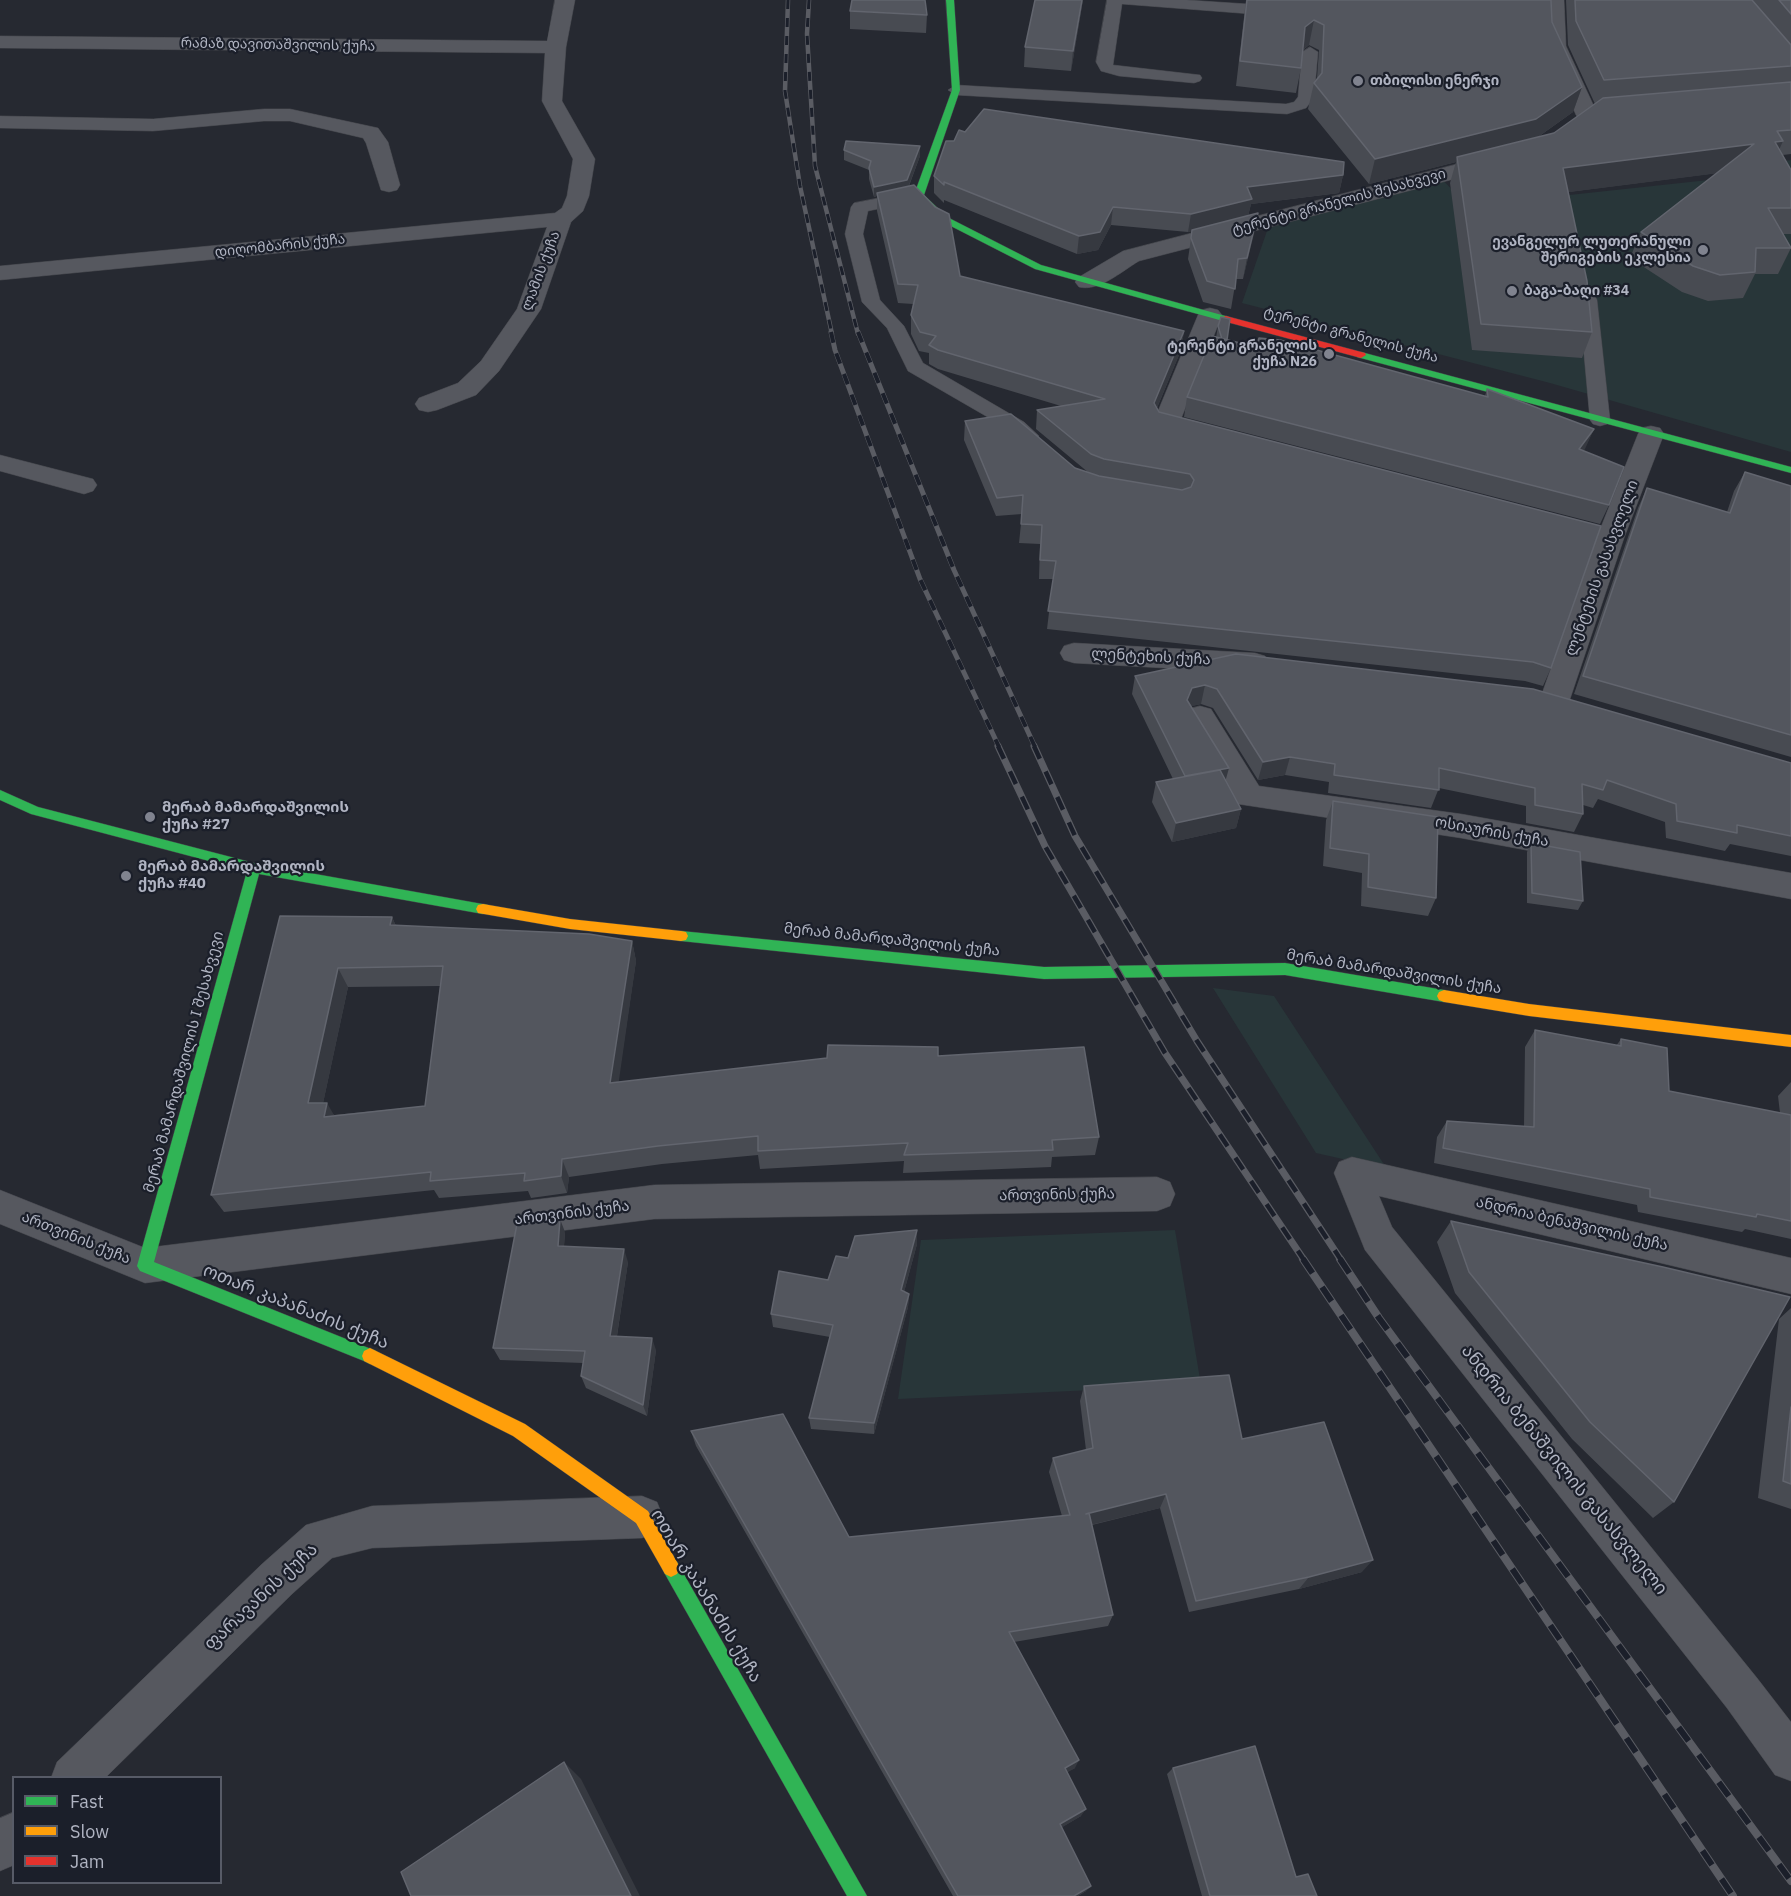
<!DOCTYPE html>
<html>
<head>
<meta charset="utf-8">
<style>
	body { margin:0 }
	#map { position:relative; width:1791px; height:1896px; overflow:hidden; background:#262931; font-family:"IBM Plex Sans",sans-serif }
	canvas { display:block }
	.legend { position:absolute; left:12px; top:1776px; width:210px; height:108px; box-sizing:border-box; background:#1b1f2a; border:2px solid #575b67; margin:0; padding:8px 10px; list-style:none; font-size:18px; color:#b0b4c2 }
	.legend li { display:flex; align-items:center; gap:12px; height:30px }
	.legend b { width:30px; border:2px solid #575b67 }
</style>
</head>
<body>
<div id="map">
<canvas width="1791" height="1896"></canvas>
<ul class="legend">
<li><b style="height:8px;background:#30b455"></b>Fast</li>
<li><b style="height:8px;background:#ff9f0a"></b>Slow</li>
<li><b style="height:8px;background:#e5322d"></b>Jam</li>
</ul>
</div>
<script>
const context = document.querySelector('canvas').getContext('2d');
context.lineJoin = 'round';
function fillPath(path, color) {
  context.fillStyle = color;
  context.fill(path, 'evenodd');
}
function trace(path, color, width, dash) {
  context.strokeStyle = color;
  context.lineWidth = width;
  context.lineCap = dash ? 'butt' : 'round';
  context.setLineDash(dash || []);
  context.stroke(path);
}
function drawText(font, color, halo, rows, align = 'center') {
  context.font = font + ' "IBM Plex Sans","Noto Sans Georgian",sans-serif';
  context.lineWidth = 4.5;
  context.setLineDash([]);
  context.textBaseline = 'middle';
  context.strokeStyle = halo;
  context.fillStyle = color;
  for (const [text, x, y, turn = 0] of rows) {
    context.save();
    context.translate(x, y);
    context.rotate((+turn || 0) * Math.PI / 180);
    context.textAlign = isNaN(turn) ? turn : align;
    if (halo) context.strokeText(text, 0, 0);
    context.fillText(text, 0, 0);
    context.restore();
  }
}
const green = new Path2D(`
	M1791,160V452L1550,383L1242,303L1268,228L1442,179L1467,206L1783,172L1777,162Z
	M1213,988L1274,996L1387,1169L1316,1153Z
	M1175,1230L1201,1385L898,1399L921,1240Z`);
const lane = new Path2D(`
	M1107,0H1187L1278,6L1286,11L1278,16L1122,4L1113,65L1200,75L1202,78L1200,81L1194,83L1119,76L1101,71L1096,62Z
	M1310,47L1318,52L1314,98L1306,108L1287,114L956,95L948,90L956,85L1286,104L1294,102L1298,97L1302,52Z
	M910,192L916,193L919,197L916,201L868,211L863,234L880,300L904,326L923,363L1024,422L1039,436L1036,440C1024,444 1019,438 1010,430L908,371L887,328L862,302L845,234L851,207L854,203Z
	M1588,294L1595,296L1597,300L1610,420L1607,424L1600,426L1593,424L1590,420L1579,300L1581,296Z`);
const street = new Path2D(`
	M555,0H575L566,47L562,101L595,159L589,196L583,211L571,222L541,309L499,371L476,395L437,410L428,412L419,410L415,404L419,398L458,383L481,361L517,309L547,227L0,280V266L555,213L562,208L567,196L573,159L542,101L545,53L0,48V36L547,41Z
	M1544,0H1564L1566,46L1598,115L1594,119L1587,121L1580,119L1576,115L1546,46Z
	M264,109H290L378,128L388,142L400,185L397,190L389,192L381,190L366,143L363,138L290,121H264L153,131L0,128V116L153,119Z
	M1496,154L1504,156L1507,161L1504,166L1139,261C1122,271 1099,292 1079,287L1075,282L1079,277L1123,251Z
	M1210,308L1218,310L1222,315L1181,419L1209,426L1213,432L1209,438L1200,440L1157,429L1153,423L1198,315L1202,310Z
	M1651,426L1660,428L1664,434L1624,538L1569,702L1564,710L1554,713L1544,710L1539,702L1595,543L1545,530L1542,524L1545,518L1555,515L1601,527L1638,434L1642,428Z
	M0,455L93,479L97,485L93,491L84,494L0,471Z
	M1074,643L1255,653L1265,656L1269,663L1265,670L1255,673L1074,663L1064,660L1060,653L1064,646Z
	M1200,706L1211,709L1259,786L1461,814L1791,873V899L1461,838L1238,804L1185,717L1189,709Z
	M1352,1157L1791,1258V1294L1379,1196L1392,1227L1757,1678L1791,1722V1781L1775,1775L1727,1708L1365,1250L1334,1173L1339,1162Z
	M1157,1177L1170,1182L1175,1194L1170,1206L1157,1211L654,1219L145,1283L0,1224V1190L145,1248L654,1185Z
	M642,1496L657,1502L663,1517L657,1532L642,1538L372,1548L332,1558L292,1594L105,1778H51L57,1762L262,1564L306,1525L372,1506Z
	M14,1812V1865L0,1871V1818Z`);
const fast = new Path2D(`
	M946,0H954L960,90L924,195L947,217L1041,265L1229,317V321H1223L1035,269L941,221L916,197L914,195L952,90Z
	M1361,352L1791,467V473L1357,357V353Z
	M0,790L38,807L254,863L488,905L490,909L488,913L483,914L259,874L154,1262L376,1351L378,1356L376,1361L370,1364L364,1361L140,1271L137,1266L247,871L31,814L0,800Z
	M681,931L1044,967L1285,963L1444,990L1449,992L1451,996L1449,1000L1444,1002L1285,975L1044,979L681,941L676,940L674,936L676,932Z
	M671,1559L677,1562L867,1896H847L665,1574L662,1568L665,1562Z`);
const slow = new Path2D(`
	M483,904L570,919L681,931L686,932L688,936L686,940L681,941L570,929L478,913L476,909L478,905Z
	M1444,990L1529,1004L1791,1035V1047L1529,1016L1444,1002L1439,1000L1437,996L1439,992Z
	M370,1348L525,1424L648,1511L677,1562L680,1568L677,1574L671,1577L665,1574L636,1523L513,1436L364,1361L362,1356L364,1351Z`);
const jam = new Path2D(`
	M1226,316L1365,353L1366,355L1361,358L1223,321V317Z`);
const railFar3 = new Path2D(`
	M788,0L785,91L800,186L832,334
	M809,0L807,34L815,166L858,334`);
const railFar2 = new Path2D(`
	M831,332L835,350L920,579L999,747
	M858,332L954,570L1035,747`);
const railFar1 = new Path2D(`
	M998,746L1045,846L1165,1053L1304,1260
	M1034,746L1075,836L1197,1041L1341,1260`);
const rail = new Path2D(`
	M1303,1259L1733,1896
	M1340,1259L1379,1318L1791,1881`);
const wall = new Path2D(`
	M1083,0L1071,71L1024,67L1025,47Z
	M1246,0H1551L1552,22L1582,87L1573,112L1538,137L1554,133L1595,104L1568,45L1566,0H1791V154L1783,155L1791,170V234H1783L1791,248L1778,274H1755L1743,298L1708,301L1682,292L1630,258L1641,232L1717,173L1568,192L1592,332L1582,358L1472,350L1450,183L1456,162L1369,184L1308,109L1314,83L1317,78L1319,50L1309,45L1303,50L1301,68L1296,93L1236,86Z
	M850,11L927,15L926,33L850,29Z
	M965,132L1343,175L1339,193L1251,204L1248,216L1258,213L1243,279H1236L1231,309L1203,302L1188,259L1192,231L1188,232L1111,225L1098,250L1077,254L944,200V203L934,193V176L954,141Z
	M920,146V156L909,186L960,276L1184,331L1181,350L1157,408L1159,412L1551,668L1543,686L1525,681L1047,629L1053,579H1039L1040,544L1019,543L1022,514L996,516L964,440L965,421L1075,468L1089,473L1036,429L1037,410L1061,406L938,369L929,364V353L919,351L911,334V315L913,304L898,303L877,211V196L874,197L869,179V170L844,160V150Z
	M1218,326L1227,340L1256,347L1485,396L1487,389L1594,429L1583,451L1609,505L1600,524L1184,417L1187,397L1216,338Z
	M1745,472L1791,486V757L1574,694L1638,508L1647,488L1727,512L1734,491Z
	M1135,676L1791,763V856L1730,844L1725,851L1666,838L1665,822L1598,799L1593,808L1583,805V814L1574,832L1526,823V806L1439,788L1431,808L1328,793L1329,782L1285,775L1258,780L1213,708L1201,704L1191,706L1226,780L1241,809L1236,828L1172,842L1152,802L1156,782L1173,779L1132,694Z
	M1333,801L1436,898L1428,916L1361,906L1362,873L1323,866L1326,820Z
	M1531,843L1583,901L1578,910L1527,903V852Z
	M280,916L392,917L396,926L632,941L636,961L618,1082L938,1056L1099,1137L1095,1155L1052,1157L1051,1167L903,1173L904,1161L760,1169L758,1155L662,1164L569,1177L567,1193L531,1198L528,1191L439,1198L434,1190L224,1212L211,1195ZM440,986L425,1106L334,1115L323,1103L348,987Z
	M1535,1030L1616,1046L1621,1039L1669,1091L1780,1113L1778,1096L1791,1082V1239L1745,1229L1742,1232L1638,1212L1637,1205L1434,1163L1437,1137L1447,1121L1524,1126L1525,1047Z
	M1451,1221L1674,1502L1653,1518L1572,1439L1455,1293L1437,1242Z
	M565,1232L564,1246L628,1262L617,1336L656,1350L647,1416L586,1388L581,1376L583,1363L500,1360L493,1348Z
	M917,1244L904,1292L909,1294L908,1307L874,1434L811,1429L809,1418L830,1337L773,1327L771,1314L828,1280L848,1258Z
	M1791,1308V1509L1758,1498L1779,1319Z
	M1084,1386L1242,1439L1362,1572L1299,1589L1189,1612L1160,1508L1092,1525L1113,1615L1108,1626L1014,1642L1075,1768L1067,1772L1081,1816L1062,1827L1086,1891L1078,1896H953L696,1446L691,1431L849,1537L1062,1516L1049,1472L1053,1458L1086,1450L1080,1401Z
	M1173,1768L1296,1877L1317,1896H1202L1167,1774Z`);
const shadedWall = new Path2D(`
	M1082,0H1083L1071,71L1073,51Z
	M1314,20L1309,45L1300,52L1305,27Z
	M1582,87L1573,112L1528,144L1457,157L1456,162L1369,184L1375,159Z
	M1783,141L1772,166L1775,142Z
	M1754,144L1743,170L1554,194L1563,168Z
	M920,146V156L907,190L877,193V196L874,197V187Z
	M1343,175L1339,193L1251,204L1248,216L1188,232L1191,214L1247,187Z
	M1113,207L1111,225L1098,250L1077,254L1079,236Z
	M1258,213L1254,234L1243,279L1247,258Z
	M1184,331L1181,350L1151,422L1154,403Z
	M1594,429L1585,449L1571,469L1579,449Z
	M1205,685L1201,704L1188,707L1187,700L1192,688Z
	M1290,757L1285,775L1258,780L1263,762Z
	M1229,768L1224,786L1185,776Z
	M1241,809L1236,828L1172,842L1176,823Z
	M392,917L401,938L390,925Z
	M632,941L636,961L616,1101L610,1083Z
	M338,968L348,987L319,1122L308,1103Z
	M327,1103L338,1122L324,1117Z
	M562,1159L569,1177L567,1193L561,1176Z
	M560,1219L565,1232L563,1259L558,1246Z
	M917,1230V1244L901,1303V1290Z
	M624,1249L628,1262L615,1348L610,1336Z
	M909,1294L908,1307L874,1434V1423Z
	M652,1338L656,1350L647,1416L643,1405Z
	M1166,1494L1160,1508L1082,1527L1086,1514Z
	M1373,1560L1362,1572L1299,1589L1309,1577Z
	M1079,1760L1075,1768L1061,1776L1065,1768Z
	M564,1762L581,1779L640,1896H631Z
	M1086,1809L1081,1816L1056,1831L1060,1824Z
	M1091,1886L1086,1891L1078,1896H1074Z`);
const building = new Path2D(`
	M852,0H925L927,15L850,11Z
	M1035,0H1082L1073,51L1025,47Z
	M1247,0H1551L1552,22L1582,87L1536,119L1375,159L1314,83L1322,73L1324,25L1314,20L1305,27L1301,68L1240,61Z
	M1575,0H1752L1791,45V66L1604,80L1576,21Z
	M1779,0H1791V14Z
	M1791,82V130L1777,131L1783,141L1775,142L1791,170V208H1768L1791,248H1756L1755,272L1720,275L1693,266L1641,232L1754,144L1563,168L1587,281L1592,332L1481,324L1457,157L1554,133L1603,98Z
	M984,109L1344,162L1343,175L1247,187L1252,199L1191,214L1113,207L1100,232L1079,236L944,182V185L934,176L946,141H954L959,130L965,132Z
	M846,141L920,146L907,180L874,187L869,168L871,161L844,150Z
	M914,185L935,207L949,214L960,276L1184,331L1154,403L1159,412L1601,526L1551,668L1533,662L1048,611L1056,561L1040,560L1042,525L1021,524L1023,495L997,498L965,421L1011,414L1075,468L1099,476L1182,490L1191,487L1194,480L1190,474L1104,459L1091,454L1037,410L1105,399L938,350L929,345L936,336L920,332L911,315L918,285L898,284L877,193Z
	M1258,213L1247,258L1238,259L1235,289L1207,281L1191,238L1192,230Z
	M1221,317L1230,319L1227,340L1222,339L1218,326Z
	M1212,336L1256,347L1259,338L1280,340L1488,397L1487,389L1594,429L1579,449L1624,467L1609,505L1187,397Z
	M1745,472L1791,486V735L1583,676L1647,488L1730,513Z
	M1236,654L1533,689L1791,763V836L1737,825V833L1677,821L1676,804L1607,780L1603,790L1582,784L1583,814L1535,805V788L1439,768V790L1334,775L1335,764L1290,757L1263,762L1217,689L1205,685L1192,688L1187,700L1229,768L1185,776L1135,676Z
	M1220,770L1241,809L1176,823L1156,782Z
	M1333,801L1438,817L1436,898L1368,887L1369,854L1330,848Z
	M1531,843L1580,852L1583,901L1532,893Z
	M280,916L392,917L390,925L589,934L632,941L610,1083L827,1058L828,1045L938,1047V1056L1084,1047L1099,1137L1052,1140L1053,1150L904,1155L908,1143L758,1151V1136L658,1146L562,1159L561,1176L524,1181L525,1173L430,1181L431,1172L211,1195ZM443,966L425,1106L324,1117L327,1103H308L338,968Z
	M1535,1030L1621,1046V1039L1667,1048L1669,1091L1791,1115V1221L1757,1214L1756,1217L1650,1197V1189L1443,1148L1447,1121L1534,1127Z
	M560,1219L558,1246L624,1249L610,1336L652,1338L643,1405L581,1376L585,1351L493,1348L517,1224Z
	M1451,1221L1663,1267L1790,1297L1674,1502L1590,1422L1469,1272Z
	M917,1230L901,1290L909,1294L874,1423L809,1418L833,1325L771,1314L779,1271L828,1280L836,1256L848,1258L855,1236Z
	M1229,1375L1242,1439L1324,1422L1373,1560L1309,1577L1196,1601L1166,1494L1086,1514L1089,1513L1113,1615L1009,1632L1079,1760L1065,1768L1086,1809L1060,1824L1091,1886L1074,1896H958L691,1431L783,1414L849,1537L1070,1515L1053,1458L1093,1448L1084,1386Z
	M1791,1407V1484L1783,1481Z
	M1255,1746L1296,1877L1308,1874L1317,1896H1210L1173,1768Z
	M564,1762L631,1896H411L401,1872Z`);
const markers = [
	[1358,81,6,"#80838f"],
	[1703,250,6,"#80838f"],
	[1512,291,6,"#80838f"],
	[1329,354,6,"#80838f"],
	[150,817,6,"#80838f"],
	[126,876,6,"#80838f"]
];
const farStreetnames = [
	["რამაზ დავითაშვილის ქუჩა",278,45,1],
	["ტერენტი გრანელის შესახვევი",1339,202,-15],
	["დიღომბარის ქუჩა",280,246,-6],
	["ლამის ქუჩა",541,271,-69],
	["ტერენტი გრანელის ქუჩა",1351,335,15]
];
const farPoinames = [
	["თბილისი ენერჯი",1370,81],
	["ევანგელურ ლუთერანული",1691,242,"right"],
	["შერიგების ეკლესია",1691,258,"right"],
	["ბაგა-ბაღი #34",1524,291],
	["ტერენტი გრანელის",1317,346,"right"],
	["ქუჩა N26",1317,362,"right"]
];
const streetNames = [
	["ლენტეხის გასასვლელი",1602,568,-70],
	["ლენტეხის ქუჩა",1151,657,3],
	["ოსიაურის ქუჩა",1492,832,10],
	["მერაბ მამარდაშვილის ქუჩა",892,940,6],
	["მერაბ მამარდაშვილის ქუჩა",1394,972,9],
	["მერაბ მამარდაშვილის I შესახვევი",184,1062,-75],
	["ართვინის ქუჩა",1057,1195,-1],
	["ართვინის ქუჩა",572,1213,-7],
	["ანდრია ბენაშვილის ქუჩა",1572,1224,13],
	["ართვინის ქუჩა",76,1238,22]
];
const poiNames = [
	["მერაბ მამარდაშვილის",162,808],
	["ქუჩა #27",162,825],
	["მერაბ მამარდაშვილის",138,867],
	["ქუჩა #40",138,884]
];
const nearStreetnames = [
	["ოთარ კაპანაძის ქუჩა",296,1307,22],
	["ანდრია ბენაშვილის გასასვლელი",1564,1470,51],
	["ოთარ კაპანაძის ქუჩა",706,1596,59],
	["ფარავანის ქუჩა",261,1597,-43]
];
fillPath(green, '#283639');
trace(lane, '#42444a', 1);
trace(street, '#42444a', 1);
trace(fast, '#42444a', 1);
trace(slow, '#42444a', 1);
trace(jam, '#42444a', 1);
fillPath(lane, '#56585f');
fillPath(street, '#56585f');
fillPath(fast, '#30b455');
fillPath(slow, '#ff9f0a');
fillPath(jam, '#e5322d');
trace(railFar3, '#5a5c63', 4.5);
trace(railFar2, '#5a5c63', 5);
trace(railFar1, '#5a5c63', 7);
trace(rail, '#5a5c63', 8);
trace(railFar3, '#1b1f2a', 3, [9]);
trace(railFar2, '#1b1f2a', 4, [11]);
trace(railFar1, '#1b1f2a', 4.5, [14]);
trace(rail, '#1b1f2a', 6, [17]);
fillPath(wall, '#484b52');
fillPath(shadedWall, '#363940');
fillPath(building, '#53565e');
trace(building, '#62656e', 1.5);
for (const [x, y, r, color] of markers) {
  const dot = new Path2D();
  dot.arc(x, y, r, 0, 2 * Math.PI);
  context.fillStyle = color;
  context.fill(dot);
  trace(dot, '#1b1f2a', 2);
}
drawText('14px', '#b0b4c2', '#1b1f2a', farStreetnames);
drawText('bold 14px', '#b0b4c2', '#1b1f2a', farPoinames, 'left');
drawText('15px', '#b0b4c2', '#1b1f2a', streetNames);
drawText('bold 15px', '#b0b4c2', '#1b1f2a', poiNames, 'left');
drawText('18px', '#b0b4c2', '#1b1f2a', nearStreetnames);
</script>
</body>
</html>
